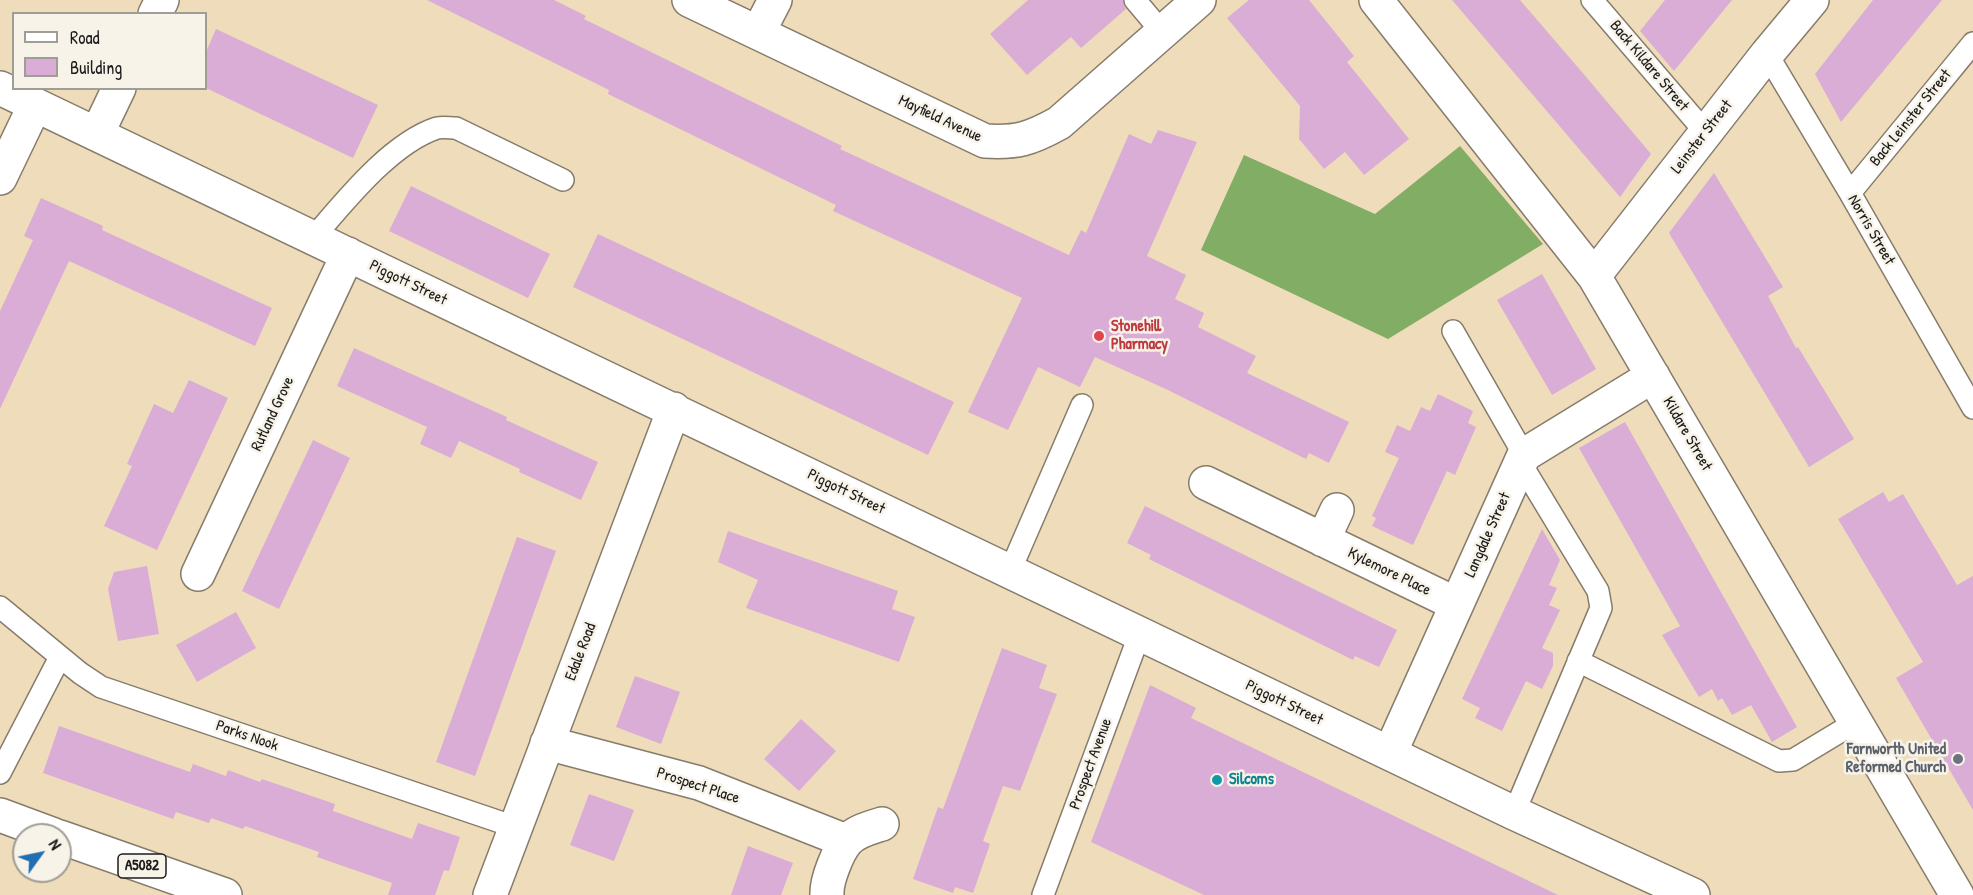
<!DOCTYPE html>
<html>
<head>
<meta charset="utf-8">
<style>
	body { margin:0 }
	#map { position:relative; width:1973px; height:895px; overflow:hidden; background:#efdcba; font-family:"Patrick Hand",sans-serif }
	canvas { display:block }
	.legend { position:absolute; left:12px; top:12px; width:195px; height:78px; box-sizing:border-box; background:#f7f3e8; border:2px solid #9f9d96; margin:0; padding:8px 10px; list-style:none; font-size:18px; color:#1c1c1c }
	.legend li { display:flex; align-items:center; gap:12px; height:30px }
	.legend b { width:30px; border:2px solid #9f9d96 }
	.north { position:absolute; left:12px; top:823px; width:60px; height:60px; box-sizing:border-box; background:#f7f3e8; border:2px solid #9f9d96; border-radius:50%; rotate:57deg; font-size:16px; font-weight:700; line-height:24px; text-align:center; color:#1c1c1c }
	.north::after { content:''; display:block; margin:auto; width:21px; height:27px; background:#1f6fb2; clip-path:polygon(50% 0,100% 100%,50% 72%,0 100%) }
</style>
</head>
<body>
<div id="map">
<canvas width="1973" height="895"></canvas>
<ul class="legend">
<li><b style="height:8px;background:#fff"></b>Road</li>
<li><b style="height:16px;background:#d9add6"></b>Building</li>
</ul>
<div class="north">N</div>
</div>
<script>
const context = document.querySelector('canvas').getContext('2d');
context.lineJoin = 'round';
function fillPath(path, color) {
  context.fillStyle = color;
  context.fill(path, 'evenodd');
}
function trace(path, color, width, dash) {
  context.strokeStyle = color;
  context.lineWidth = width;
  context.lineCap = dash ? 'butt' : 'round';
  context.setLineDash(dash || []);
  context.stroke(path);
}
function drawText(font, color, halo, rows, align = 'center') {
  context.font = font + ' "Patrick Hand",sans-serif';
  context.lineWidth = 5;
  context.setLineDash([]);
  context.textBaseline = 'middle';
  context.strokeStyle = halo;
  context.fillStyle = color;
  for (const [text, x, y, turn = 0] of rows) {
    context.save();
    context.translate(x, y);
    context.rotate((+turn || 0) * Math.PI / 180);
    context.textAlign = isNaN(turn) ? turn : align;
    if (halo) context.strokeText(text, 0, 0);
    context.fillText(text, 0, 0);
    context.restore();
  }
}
const forest = new Path2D(`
	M1460,146L1543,244L1388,339L1201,250L1244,155L1375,214Z`);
const building = new Path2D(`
	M427,0H554L586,16L584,19L842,146L840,149L1069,255L1081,230L1086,233L1129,134L1151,144L1158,130L1197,142L1147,256L1186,275L1175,299L1204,313L1198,327L1256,356L1247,373L1349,422L1329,463L1309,453L1306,459L1168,390L1095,357L1080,387L1038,367L1008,430L968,412L1022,298L833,211L836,205L608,94L609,90Z
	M1028,0H1123L1126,9L1081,48L1071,37L1027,75L990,34Z
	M1249,0H1309L1354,56L1347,62L1409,139L1364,175L1345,152L1324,169L1299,139L1300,106L1227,18Z
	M1452,0H1520L1587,78L1651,154L1620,197Z
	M1665,0H1732L1674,71L1640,31Z
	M1873,0H1942L1841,122L1815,74Z
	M216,29L378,105L353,158L206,88V52Z
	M1714,173L1783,287L1768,296L1796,348L1798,347L1854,439L1809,467L1669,233Z
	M411,186L550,254L528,298L389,231Z
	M41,198L103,226L102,230L272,308L255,346L69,261L0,409V311L33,240L24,236Z
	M598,234L954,402L928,455L573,287Z
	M1542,274L1596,369L1552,395L1497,300Z
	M354,348L507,417L506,420L598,462L581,500L519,472L520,469L459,441L451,458L420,444L427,427L337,386Z
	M189,380L228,398L157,550L104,526L132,466L127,464L154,404L173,413Z
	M1438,394L1473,411L1468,423L1476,427L1455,475L1447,471L1413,545L1372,526L1376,518L1372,516L1399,458L1385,452L1397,425L1410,431L1421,407L1430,411Z
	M1625,422L1797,727L1772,742L1751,705L1732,715L1722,698L1718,701L1712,689L1699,697L1662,635L1680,626L1579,448Z
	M313,440L350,458L279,609L242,591Z
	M1883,492L1889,502L1903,494L1957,585L1973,576V810L1896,678L1923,662L1838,519Z
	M1145,506L1397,630L1379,667L1355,656L1353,660L1149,559L1151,555L1127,543Z
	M1542,529L1560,560L1549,585L1557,588L1549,605L1560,610L1542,648L1553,653V666L1542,689L1526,681L1502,731L1475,718L1480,708L1462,699Z
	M728,531L898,591L892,609L915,617L899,662L746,608L758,580L718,562Z
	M517,537L556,551L475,776L436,762Z
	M147,566L159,634L118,641L108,589L114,572Z
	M236,612L256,648L197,682L176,645Z
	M1002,648L1047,665L1039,688L1057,694L1020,791L1003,786L983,841L990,844L973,893L955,887L953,893L913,879L938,807L943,809Z
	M635,676L680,692L661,744L616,727Z
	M1150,685L1196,708L1191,718L1558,895H1204L1091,842Z
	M801,719L836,751L799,791L764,759Z
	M59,726L190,772L193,764L226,776L228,770L260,782L262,779L335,804L333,811L412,839L418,823L460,837L449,871L444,870L435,895H388L392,883L317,857L319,852L245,826L243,829L211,818L209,823L176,812L173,819L43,773Z
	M589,794L634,810L614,861L570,845Z
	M748,846L793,863L781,895H731Z`);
const service = new Path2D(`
	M1135,0L1162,32
	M1592,0L1706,133
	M1767,54L1850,193L1973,408
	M1850,193L1973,43
	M314,237C345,201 391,143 437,128C443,127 450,128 456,128L563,180
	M1453,331L1524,455
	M1010,571L1082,405
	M0,607L80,673L101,687L515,827
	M1578,661L1779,761L1793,760L1856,722
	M0,773L60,657
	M1514,813L1601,608L1598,591L1520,462
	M1043,895L1140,633`);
const minor = new Path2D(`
	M689,0L985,141C1017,143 1030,139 1059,123L1199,0
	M1376,0L1594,276L1957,895
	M155,14L162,0
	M758,33L775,0
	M0,88L1514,813L1693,895
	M97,134L119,88
	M0,178L35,105
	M1594,276L1767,54L1812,0
	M1206,483L1456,604
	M1323,540L1337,510
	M198,574L348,254
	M547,743L699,783L846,841
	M1390,753L1524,455L1653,376
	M490,895L674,409
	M827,895C826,881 838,851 847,841C856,831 870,828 882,824`);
const primary = new Path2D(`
	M0,815L54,835
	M60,837L225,895`);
const markers = [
	[1099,336,6,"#e0444e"],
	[1958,759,6,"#6b7280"],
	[1217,780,6,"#0f9aa8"]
];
const shields = [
	[142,866,48]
];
const shieldNames = [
	["A5082",142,866]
];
const streetNames = [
	["Back Kildare Street",1649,66,50],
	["Back Leinster Street",1911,118,-51],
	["Mayfield Avenue",940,119,25],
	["Leinster Street",1702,137,-52],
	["Norris Street",1871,230,60],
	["Piggott Street",408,283,26],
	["Rutland Grove",273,414,-65],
	["Kildare Street",1687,434,60],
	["Piggott Street",846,492,26],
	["Langdale Street",1488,535,-66],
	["Kylemore Place",1389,572,26],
	["Edale Road",581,652,-69],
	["Piggott Street",1284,703,26],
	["Parks Nook",247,736,19],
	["Prospect Avenue",1091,764,-70],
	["Prospect Place",698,786,18]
];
const healthNames = [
	["Stonehill",1111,327],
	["Pharmacy",1111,345]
];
const worshipNames = [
	["Farnworth United",1946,750],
	["Reformed Church",1946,768]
];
const cultureNames = [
	["Silcoms",1229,780]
];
fillPath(forest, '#82ad65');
fillPath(building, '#d9add6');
trace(service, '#867c6b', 24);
trace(minor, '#867c6b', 36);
trace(primary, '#867c6b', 36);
trace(service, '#fff', 21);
trace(minor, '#fff', 33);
trace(primary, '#fff', 33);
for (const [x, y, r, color] of markers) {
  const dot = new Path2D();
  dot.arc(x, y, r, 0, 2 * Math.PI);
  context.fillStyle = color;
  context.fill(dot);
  trace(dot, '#f7f3e8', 2);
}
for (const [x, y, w] of shields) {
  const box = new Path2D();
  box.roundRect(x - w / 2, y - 12, w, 24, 4.5);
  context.fillStyle = '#f7f3e8';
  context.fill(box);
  trace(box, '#1c1c1c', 1.5);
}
drawText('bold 15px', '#1c1c1c', null, shieldNames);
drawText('16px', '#1c1c1c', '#f7f3e8', streetNames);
drawText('bold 16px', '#be3a42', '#f7f3e8', healthNames, 'left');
drawText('bold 16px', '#5b616d', '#f7f3e8', worshipNames, 'right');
drawText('bold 16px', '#0d838f', '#f7f3e8', cultureNames, 'left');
</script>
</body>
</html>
